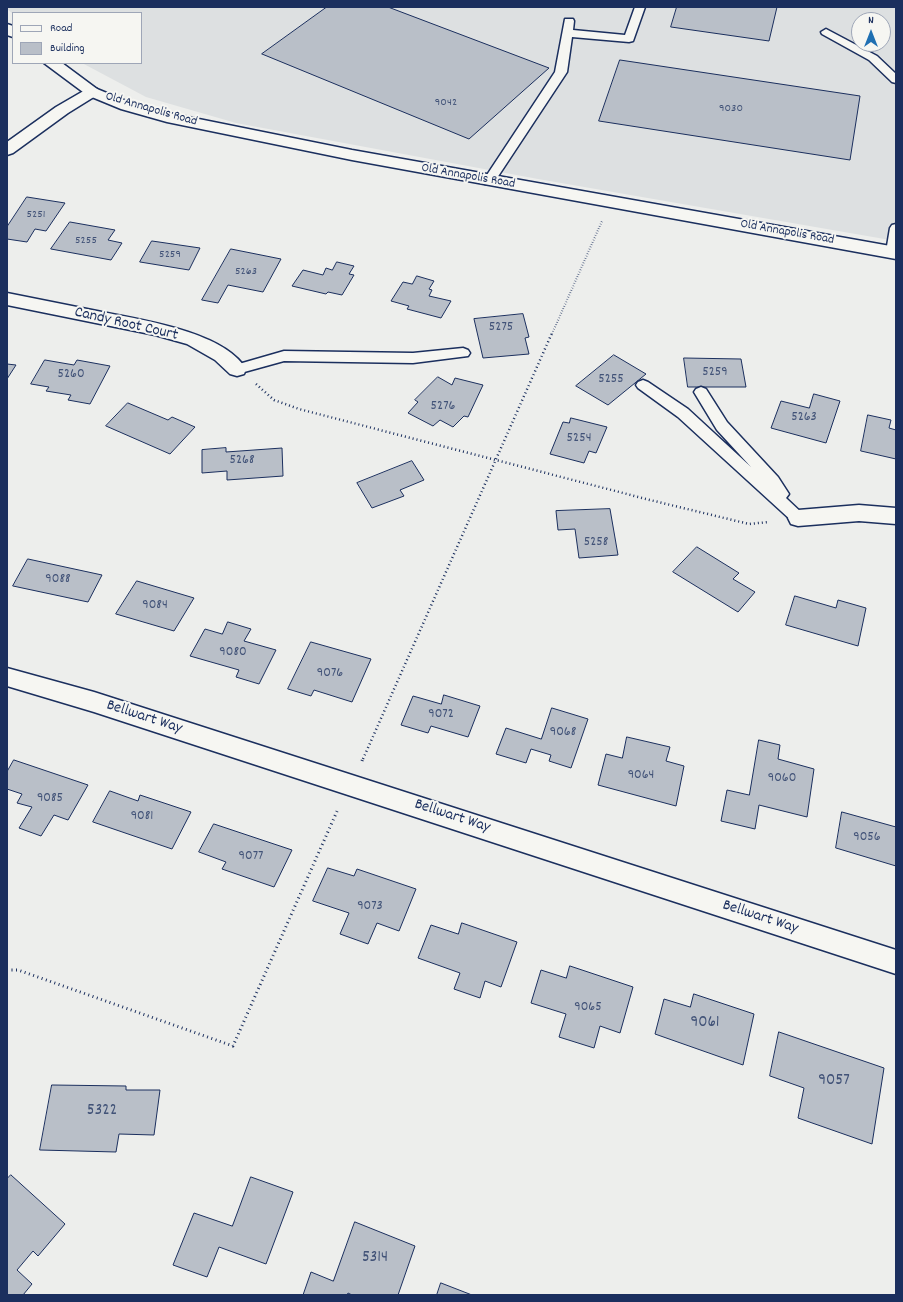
<!DOCTYPE html>
<html>
<head>
<meta charset="utf-8">
<style>
	body { margin:0 }
	#map { position:relative; width:903px; height:1302px; overflow:hidden; background:#edeeec; font-family:Dekko,sans-serif }
	canvas { display:block }
	.frame { position:absolute; inset:0; border:8px solid #1b2f5e; pointer-events:none }
	.legend { position:absolute; left:12px; top:12px; width:130px; height:52px; box-sizing:border-box; background:#f6f6f2; border:1px solid #9ea6b7; margin:0; padding:5px 7px; list-style:none; font-size:12px; color:#1b2f5e }
	.legend li { display:flex; align-items:center; gap:8px; height:20px }
	.legend b { width:20px; border:1px solid #9ea6b7 }
	.north { position:absolute; left:851px; top:12px; width:40px; height:40px; box-sizing:border-box; background:#f6f6f2; border:1px solid #9ea6b7; border-radius:50%; rotate:0deg; font-size:11px; font-weight:700; line-height:16px; text-align:center; color:#1b2f5e }
	.north::after { content:''; display:block; margin:auto; width:14px; height:18px; background:#1f6fb2; clip-path:polygon(50% 0,100% 100%,50% 72%,0 100%) }
</style>
</head>
<body>
<div id="map">
<canvas width="903" height="1302"></canvas>
<div class="frame"></div>
<ul class="legend">
<li><b style="height:5px;background:#f6f6f2"></b>Road</li>
<li><b style="height:11px;background:#b9bfc8"></b>Building</li>
</ul>
<div class="north">N</div>
</div>
<script>
const context = document.querySelector('canvas').getContext('2d');
context.lineJoin = 'round';
function fillPath(path, color) {
  context.fillStyle = color;
  context.fill(path, 'evenodd');
}
function trace(path, color, width, dash) {
  context.strokeStyle = color;
  context.lineWidth = width;
  context.lineCap = dash ? 'butt' : 'round';
  context.setLineDash(dash || []);
  context.stroke(path);
}
function drawText(font, color, halo, rows, align = 'center') {
  context.font = font + ' Dekko,sans-serif';
  context.lineWidth = 4;
  context.setLineDash([]);
  context.textBaseline = 'middle';
  context.strokeStyle = halo;
  context.fillStyle = color;
  for (const [text, x, y, turn = 0] of rows) {
    context.save();
    context.translate(x, y);
    context.rotate((+turn || 0) * Math.PI / 180);
    context.textAlign = isNaN(turn) ? turn : align;
    if (halo) context.strokeText(text, 0, 0);
    context.fillText(text, 0, 0);
    context.restore();
  }
}
const built = new Path2D(`
	M7,7H896V241L538,179L236,123L146,97L82,63H141V13L13,14L7,9ZM859,20H883V44H859Z`);
const building = new Path2D(`
	M327,7H388L549,68L469,139L262,54Z
	M677,7H777L769,41L671,27Z
	M620,60L860,96L850,160L599,121Z
	M27,197L65,203L46,231L35,229L27,242L7,239V227Z
	M70,222L115,230L108,240L122,243L111,260L51,249Z
	M152,241L200,248L189,270L140,262Z
	M231,249L281,259L263,292L228,285L218,303L202,300Z
	M337,262L354,266L349,274L354,275L342,295L328,292L326,294L292,286L303,270L323,275L326,268L332,270Z
	M417,276L434,281L429,289L432,290L429,296L451,301L441,318L407,309L409,306L391,301L403,282L412,284Z
	M523,314L529,337L525,338L529,354L483,358L474,319Z
	M614,355L646,374L608,405L576,386Z
	M684,358L741,359L746,387H688Z
	M45,360L74,365L77,360L110,366L90,404L68,400L71,395L46,391L49,387L31,384Z
	M7,364L16,365L7,379Z
	M438,377L452,385L455,378L483,385L468,417L464,416L453,427L440,420L433,426L408,413L418,402L415,400Z
	M814,394L840,401L826,443L771,428L781,401L809,408Z
	M128,403L168,420L172,417L195,427L170,454L106,426Z
	M868,415L891,420L889,428L896,430V459L861,451Z
	M571,418L607,427L596,453L589,451L584,463L550,454L563,422L569,423Z
	M226,448V452L282,448L283,476L227,480V471L202,473V450Z
	M412,461L424,480L400,490L404,496L372,508L357,483Z
	M610,509L618,555L579,558L575,529L558,530L556,511Z
	M697,547L739,573L733,579L755,592L738,612L673,572Z
	M28,559L102,575L88,602L13,586Z
	M137,581L194,598L174,631L116,614Z
	M795,596L836,608L838,600L866,608L858,646L786,625Z
	M228,622L251,629L244,641L276,650L259,684L236,677L239,670L190,656L205,629L222,634Z
	M311,642L371,659L352,702L314,690L311,696L288,689Z
	M444,695L480,706L468,737L431,726L428,733L401,725L413,696L441,704Z
	M552,708L588,719L571,768L549,761L551,755L531,749L526,763L496,754L506,728L541,739Z
	M627,737L670,747L666,761L684,766L676,806L598,785L606,754L622,758Z
	M759,740L780,745L778,759L814,769L807,817L759,805L755,829L721,821L727,790L749,795Z
	M14,760L88,785L68,820L54,815L41,836L19,828L32,807L17,803L22,794L7,789V772Z
	M110,791L138,801L140,795L191,812L172,849L93,822Z
	M842,812L896,827V866L836,848Z
	M214,824L292,850L274,887L222,869L226,862L199,852Z
	M328,868L354,876L357,869L416,889L399,931L377,923L368,944L340,934L349,913L313,901Z
	M462,923L517,942L501,987L485,981L480,998L454,989L460,973L418,958L431,925L458,934Z
	M570,966L633,987L620,1033L600,1026L594,1048L559,1037L566,1014L531,1003L541,970L566,978Z
	M694,994L754,1014L743,1065L655,1034L664,999L690,1007Z
	M779,1032L884,1068L872,1144L798,1118L804,1088L770,1076Z
	M52,1085L126,1086V1090H160L154,1135L119,1134L116,1152L40,1150Z
	M11,1175L65,1224L38,1256L33,1251L17,1270L32,1284L23,1295H7V1179Z
	M251,1177L293,1192L266,1264L219,1247L207,1277L173,1265L194,1213L232,1226Z
	M355,1222L415,1246L398,1295H352L348,1293L347,1295H303L311,1272L333,1281Z
	M441,1283L472,1295H437Z`);
const pathFar2 = new Path2D(`
	M552,334L602,221`);
const pathFar1 = new Path2D(`
	M256,384L274,400L299,409L650,500L749,524L769,522
	M363,759L552,333`);
const path = new Path2D(`
	M362,761L363,758
	M7,970H18L233,1046L338,809`);
const lane = new Path2D(`
	M635,7H645L633,41L629,42L572,37L567,72L493,184H485L483,181L555,72L565,19H573L574,21L573,30L625,35Z
	M826,29L877,56L896,74V83L892,82L869,60L822,34L821,32Z
	M896,224V255H888L886,252L890,228L892,225Z
	M463,348L468,350L470,353L468,356L413,363L284,361L237,374L232,372L230,369L232,366L284,351L413,353Z
	M643,380L648,382L688,409L751,467L717,430L694,392L696,389L701,387L706,389L727,422L778,477L789,494L786,498L803,514L805,518L803,522L798,524L793,522L678,417L638,388L636,385L638,382Z`);
const street = new Path2D(`
	M92,87L97,89L100,92L97,95L68,113L13,153L7,155V142L56,107L87,89Z
	M7,293C37,299 67,305 97,311C137,319 224,331 246,369L244,374L237,376L230,374L215,360L187,344L155,335L7,305Z
	M859,505L896,508V524L859,521L798,526L791,524L788,518L791,512L798,510Z
	M7,668L94,692L896,950V974L94,712L7,686Z`);
const secondary = new Path2D(`
	M7,24L13,26V37L7,35Z
	M44,63H62L97,89L131,103L169,113L352,150L896,247V259L352,160L167,122L121,109L87,95Z`);
const farNumbernames = [
	["9042",446,103],
	["9030",731,109],
	["5251",36,215],
	["5255",86,241],
	["5259",170,255],
	["5263",246,272]
];
const farStreetnames = [
	["Old Annapolis Road",151,110,16],
	["Old Annapolis Road",468,177,10],
	["Old Annapolis Road",787,233,10]
];
const numberNames = [
	["5275",501,328],
	["5259",715,373],
	["5260",71,375],
	["5255",611,380],
	["5276",443,407],
	["5263",804,418],
	["5254",579,439],
	["5268",242,461],
	["5258",596,543],
	["9088",58,580],
	["9084",155,606],
	["9080",233,653],
	["9076",330,674],
	["9072",441,715],
	["9068",563,733],
	["9064",641,776],
	["9060",782,779],
	["9085",50,799],
	["9081",142,817],
	["9056",867,838],
	["9077",251,857],
	["9073",370,907],
	["9065",588,1008]
];
const streetNames = [
	["Candy Root Court",126,325,13],
	["Bellwart Way",144,718,18],
	["Bellwart Way",452,817,18],
	["Bellwart Way",760,918,18]
];
const nearNumbernames = [
	["9061",705,1024],
	["9057",834,1082],
	["5322",102,1112],
	["5314",375,1259]
];
fillPath(built, '#dde0e1');
fillPath(building, '#b9bfc8');
trace(building, '#1b2f5e', 1);
trace(lane, '#1b2f5e', 3);
trace(street, '#1b2f5e', 3);
trace(secondary, '#1b2f5e', 3);
trace(pathFar2, '#1b2f5e', 2, [0.5, 2]);
trace(pathFar1, '#1b2f5e', 2.5, [1, 3]);
trace(path, '#1b2f5e', 3, [1, 3.5]);
fillPath(lane, '#f6f6f2');
fillPath(street, '#f6f6f2');
fillPath(secondary, '#f6f6f2');
drawText('12px', '#425378', null, farNumbernames);
drawText('13px', '#1b2f5e', '#f6f6f2', farStreetnames);
drawText('14px', '#425378', null, numberNames);
drawText('16px', '#1b2f5e', '#f6f6f2', streetNames);
drawText('17px', '#425378', null, nearNumbernames);
</script>
</body>
</html>
